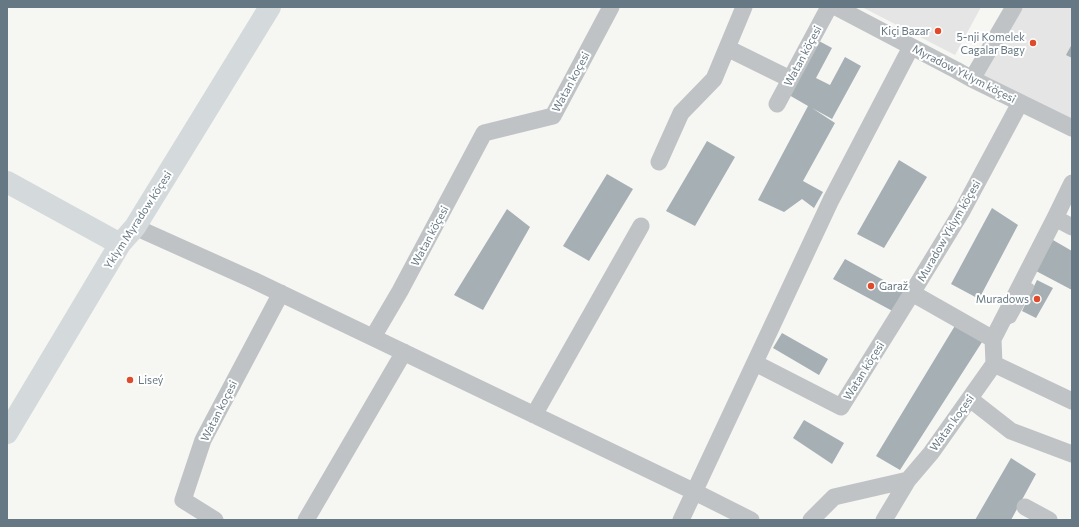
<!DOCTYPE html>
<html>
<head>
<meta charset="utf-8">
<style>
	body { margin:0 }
	#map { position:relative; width:1079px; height:527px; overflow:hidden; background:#f6f6f3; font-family:Commissioner,sans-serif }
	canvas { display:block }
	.frame { position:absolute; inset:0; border:8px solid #667883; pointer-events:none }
</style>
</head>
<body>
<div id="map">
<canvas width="1079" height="527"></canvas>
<div class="frame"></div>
</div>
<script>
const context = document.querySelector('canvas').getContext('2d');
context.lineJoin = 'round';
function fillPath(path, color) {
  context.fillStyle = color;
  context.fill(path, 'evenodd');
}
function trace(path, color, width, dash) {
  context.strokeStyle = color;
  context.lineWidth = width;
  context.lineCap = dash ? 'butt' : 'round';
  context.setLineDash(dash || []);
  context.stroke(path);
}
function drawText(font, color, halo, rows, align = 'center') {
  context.font = font + ' Commissioner,sans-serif';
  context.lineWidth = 4;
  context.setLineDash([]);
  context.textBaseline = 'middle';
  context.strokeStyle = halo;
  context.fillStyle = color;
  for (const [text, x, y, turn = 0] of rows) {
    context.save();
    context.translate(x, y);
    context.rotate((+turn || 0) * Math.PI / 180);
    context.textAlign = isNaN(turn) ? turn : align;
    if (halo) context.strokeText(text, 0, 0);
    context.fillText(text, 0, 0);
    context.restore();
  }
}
const built = new Path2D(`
	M862,7H981L955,55Z
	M1014,7H1072V125L972,79Z`);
const building = new Path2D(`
	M819,41L832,48L816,78L830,85L845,57L861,66L832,119L812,108L835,123L803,181L823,192L814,208L802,199L784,212L758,200L808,106L789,95Z
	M1072,44V58L1066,55Z
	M707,141L735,157L695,226L666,211Z
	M899,160L927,177L884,248L857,234Z
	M607,174L633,189L589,261L563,246Z
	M992,208L1018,225L979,299L951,284Z
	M507,209L530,227L483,310L454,295Z
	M1053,240L1072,251V290L1036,271Z
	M845,259L909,294L898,314L833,279Z
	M1037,280L1053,288L1036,318L1022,311Z
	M956,324L984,339L900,470L876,456Z
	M782,333L828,359L819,375L773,348Z
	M804,420L844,443L832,464L793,438Z
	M1011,458L1036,474L1011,520H975Z`);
const lane = new Path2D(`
	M1007,321L1012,319L1030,287`);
const street = new Path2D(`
	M836,7L956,70L972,79L1072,128
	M727,48L790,79
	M972,79L1014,7
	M1020,103L962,211L912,293L993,339L1055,218L1072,183
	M777,104L829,7
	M659,162L681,113L714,79L744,7
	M1055,218L1072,227
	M135,227L253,280L695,492L751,520
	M373,337L400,291L484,133L553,116L611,7
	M993,339L994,364L1072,401
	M755,363L841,407L912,293
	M970,399L1011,431L1072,454
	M534,415L641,226
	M1025,507L1049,520
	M215,520L183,500L203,440L281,293
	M306,520L404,352
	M681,520L831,200L911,47
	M811,520L834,497L908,480L931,453L994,364
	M884,520L908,480`);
const secondary = new Path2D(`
	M7,182L120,244
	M7,433L120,244L135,227L270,7`);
const markers = [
	[938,31,4,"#df4b2a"],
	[1033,43,4,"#df4b2a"],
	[871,286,4,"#df4b2a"],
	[1037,299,4,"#df4b2a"],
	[130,380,4,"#df4b2a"]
];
const poiNames = [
	["Kiçi Bazar",930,31],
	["5-nji Komelek",1025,37],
	["Cagalar Bagy",1025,50],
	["Garaž",879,286,"left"],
	["Muradows",1029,299],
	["Liseý",138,380,"left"]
];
const streetNames = [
	["Watan köçesi",803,56,-62],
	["Myradow Yklym köçesi",964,74,27],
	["Watan koçesi",571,82,-62],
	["Yklym Myradow köçesi",138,220,-57],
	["Muradow Yklym köçesi",949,231,-60],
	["Watan köçesi",430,236,-62],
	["Watan köçesi",864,371,-58],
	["Watan koçesi",219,411,-63],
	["Watan koçesi",952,423,-54]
];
fillPath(built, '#e4e5e4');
fillPath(building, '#a6afb4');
trace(lane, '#bfc3c6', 8);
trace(street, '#bfc3c6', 17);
trace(secondary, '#d4d9dc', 22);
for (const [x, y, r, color] of markers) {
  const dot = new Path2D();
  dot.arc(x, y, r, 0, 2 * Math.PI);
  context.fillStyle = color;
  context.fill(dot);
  trace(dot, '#fff', 1.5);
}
drawText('11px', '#667883', '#fff', poiNames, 'right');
drawText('11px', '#667883', '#fff', streetNames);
</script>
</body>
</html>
